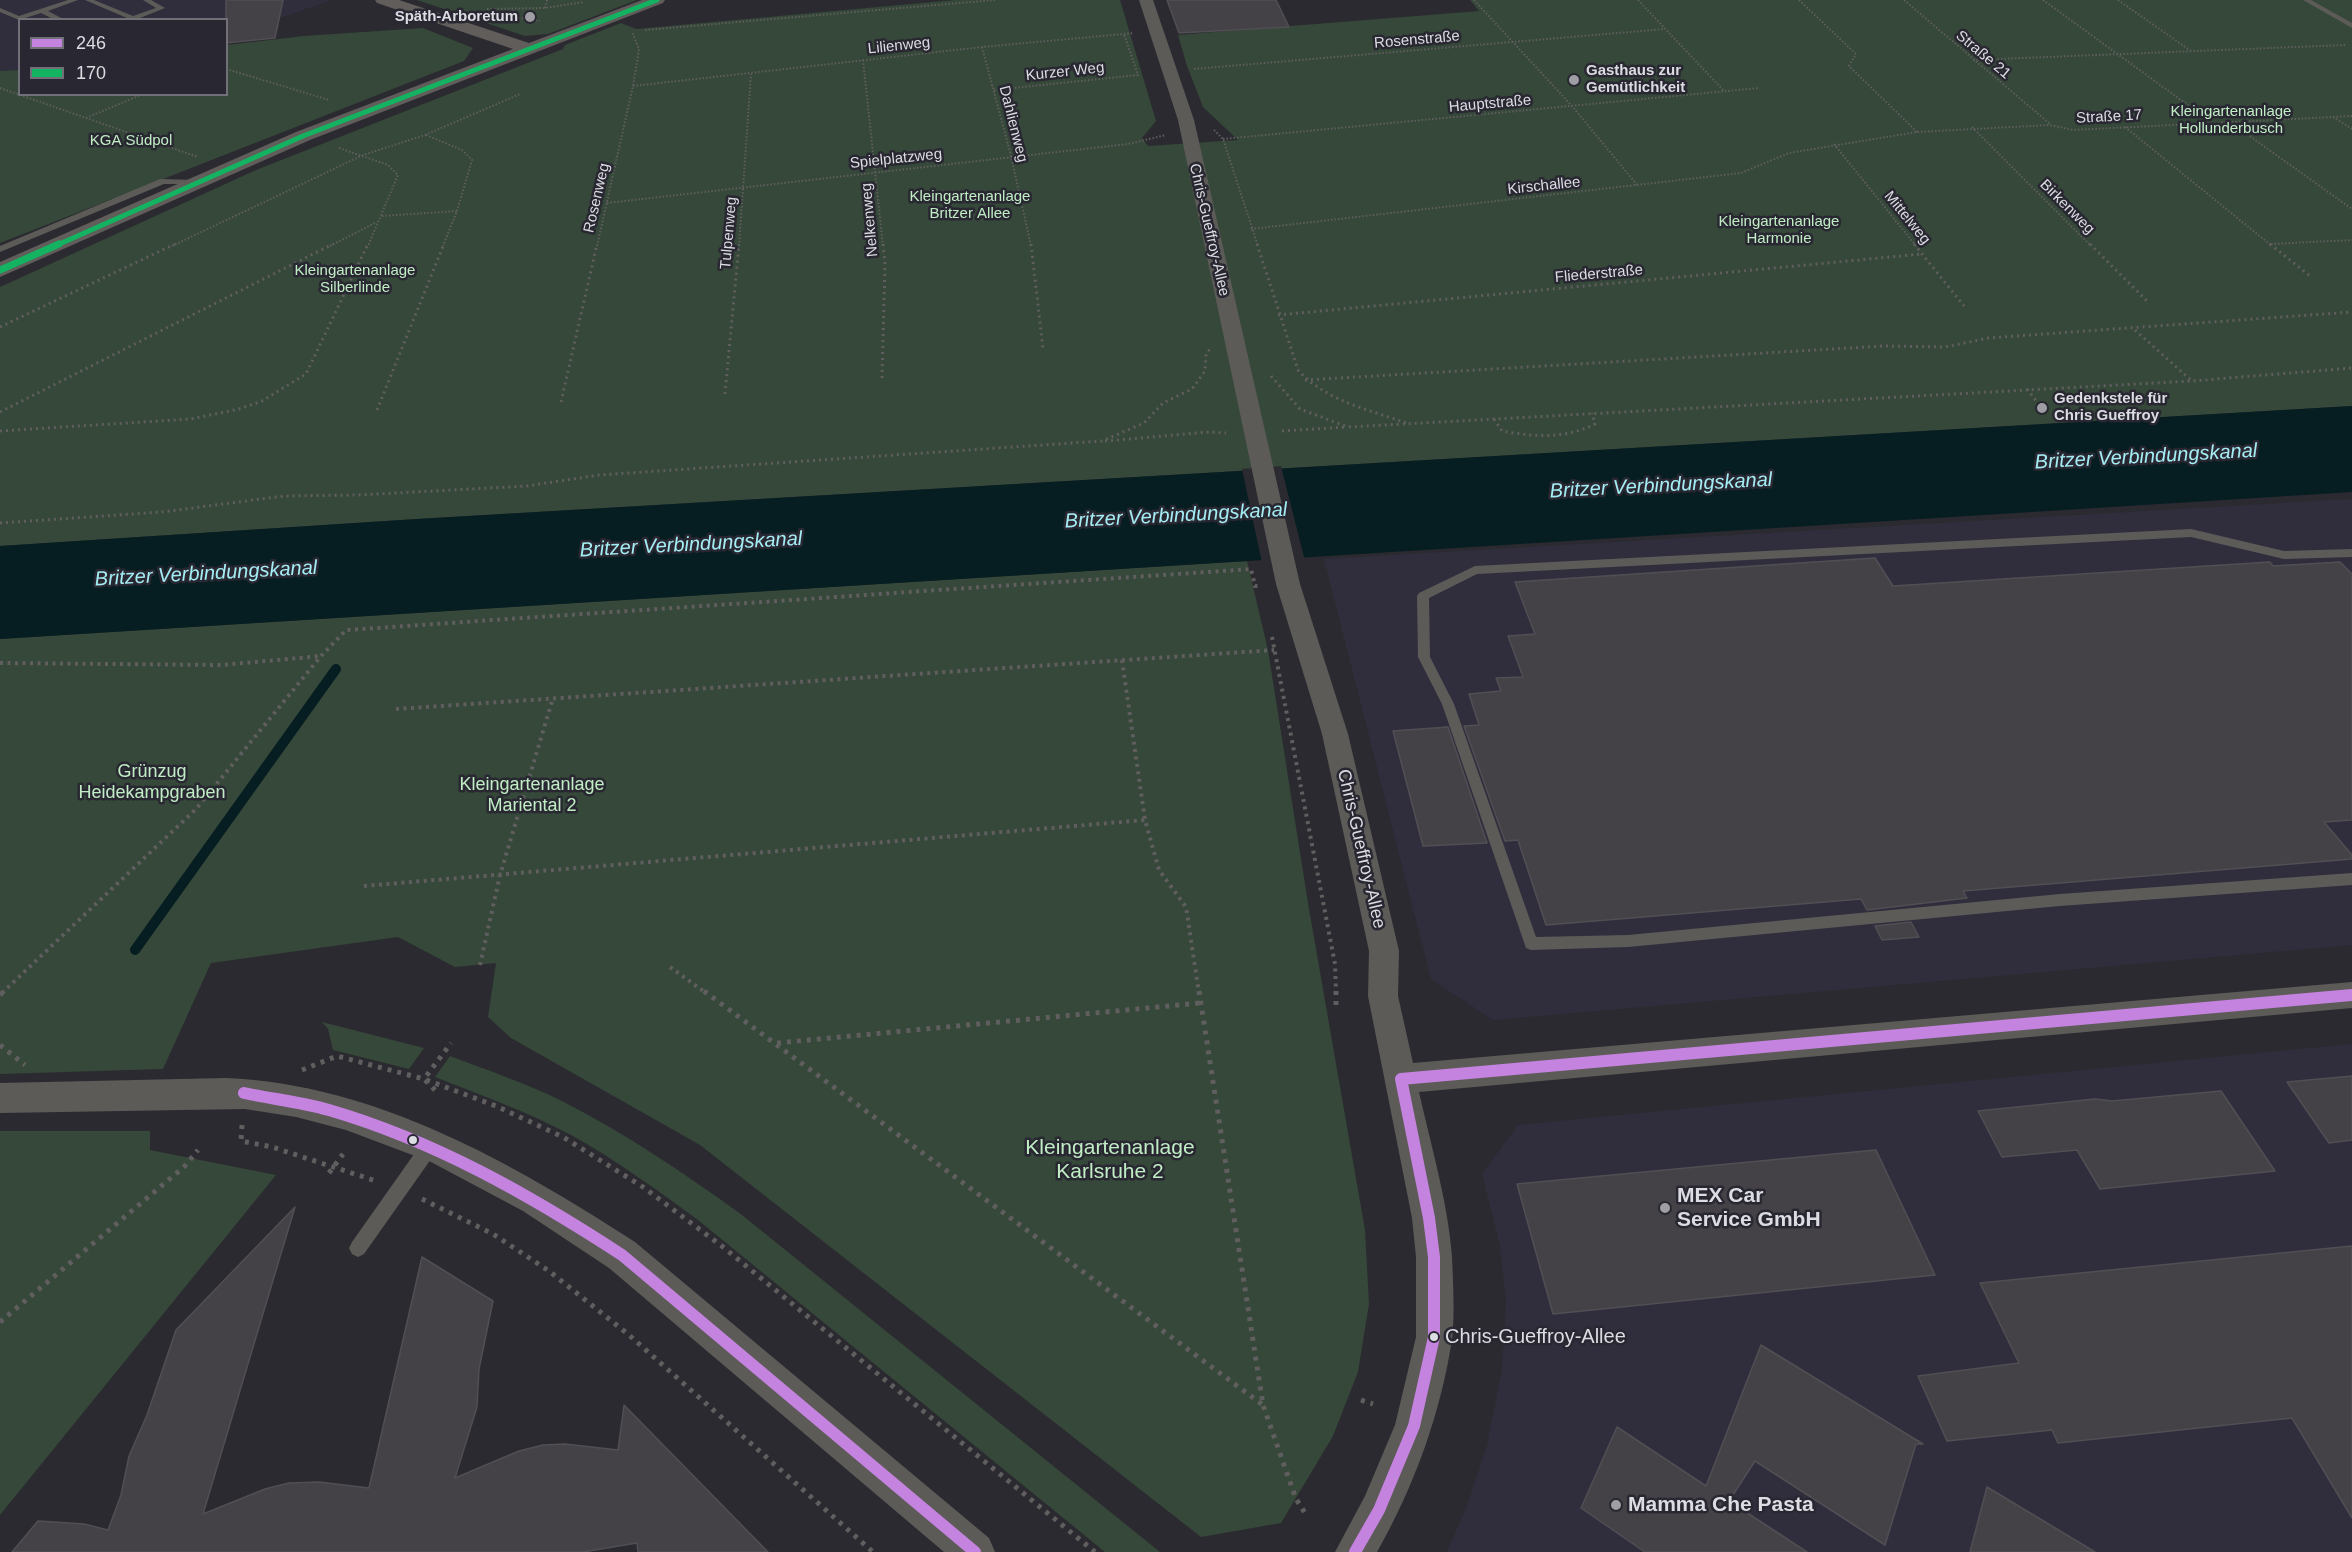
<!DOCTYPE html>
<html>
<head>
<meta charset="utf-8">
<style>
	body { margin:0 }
	#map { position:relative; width:2352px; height:1552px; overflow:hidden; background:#2b2a30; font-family:Helvetica,sans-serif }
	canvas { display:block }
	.legend { position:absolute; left:18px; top:18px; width:210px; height:78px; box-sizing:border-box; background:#292832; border:2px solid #717079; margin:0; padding:8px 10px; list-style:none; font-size:18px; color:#dcdce3 }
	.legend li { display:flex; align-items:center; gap:12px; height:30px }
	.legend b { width:30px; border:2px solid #717079 }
</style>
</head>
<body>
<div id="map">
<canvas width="2352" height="1552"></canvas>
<ul class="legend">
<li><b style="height:8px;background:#c483df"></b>246</li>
<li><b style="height:8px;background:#13b361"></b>170</li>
</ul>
</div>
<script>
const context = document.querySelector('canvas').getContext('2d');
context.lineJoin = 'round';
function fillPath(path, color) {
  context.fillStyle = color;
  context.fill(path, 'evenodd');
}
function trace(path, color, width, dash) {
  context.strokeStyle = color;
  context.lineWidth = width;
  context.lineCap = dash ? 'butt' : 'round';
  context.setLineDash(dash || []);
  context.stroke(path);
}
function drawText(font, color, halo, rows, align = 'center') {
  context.font = font + ' Helvetica,sans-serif';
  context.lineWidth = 5;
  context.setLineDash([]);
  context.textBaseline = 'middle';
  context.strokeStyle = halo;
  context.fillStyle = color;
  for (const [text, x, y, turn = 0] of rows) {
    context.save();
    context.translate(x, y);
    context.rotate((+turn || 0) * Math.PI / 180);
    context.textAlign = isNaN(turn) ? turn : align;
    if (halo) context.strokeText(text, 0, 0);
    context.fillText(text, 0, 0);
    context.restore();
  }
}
const built = new Path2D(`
	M0,0H332L227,36L226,20H20L19,70L0,71Z
	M2352,499V945L1493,1020L1431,979L1324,559Z
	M2352,1044V1552H1447L1467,1506L1487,1446L1502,1371L1506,1301L1500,1245L1482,1174L1518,1125Z`);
const green = new Path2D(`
	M417,0H637L548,34L525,36Z
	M955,0H1120L1156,121L1142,138L1148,146L1238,140L1203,107L1187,66L1178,35L1479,11L1470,0H2352V406L417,519L0,546V287L256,170L563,49L565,45L621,23L636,29Z
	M423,28L473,48L464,61L0,243V71L19,70L20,94H226L227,45L304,36Z
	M1247,561L1268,650L1308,903L1365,1230L1369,1304L1358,1372L1333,1436L1281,1523L1201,1537L700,1145L511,1038L488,1017L496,963L455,967L398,937L211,963L163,1069L0,1074V639Z
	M322,1022L424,1048L409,1069L333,1050L328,1029Z
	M450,1056C487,1070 525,1083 560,1100C625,1133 684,1173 742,1215L1160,1552H1105L698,1220C657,1190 616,1160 571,1135C528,1112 481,1095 435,1077Z
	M0,1131H150V1150L276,1175L0,1515Z`);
const water = new Path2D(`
	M2352,406V492L0,639V546L417,519Z`);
const pier = new Path2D(`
	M1281,466L1305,561L1262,563L1242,469Z`);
const stream = new Path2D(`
	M135,950L336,669`);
const building = new Path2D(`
	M226,0H283L275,38L226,43Z
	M1167,0H1276L1289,27L1179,33Z
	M1875,558L1893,586L2270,562L2273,566L2340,562L2352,574V820L2324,822L2352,855V859L1963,891L1967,898L1867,910L1861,899L1546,925L1518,840L1505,841L1464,726L1479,725L1469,694L1501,691L1496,678L1523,677L1508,636L1535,634L1515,582Z
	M1448,727L1487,843L1423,846L1393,731Z
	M1911,922L1919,937L1882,940L1875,926Z
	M2352,1076V1140L2329,1143L2287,1082Z
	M2221,1091L2275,1171L2100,1189L2077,1150L2002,1157L1978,1111L2095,1099L2112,1101Z
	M1876,1150L1935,1275L1553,1314L1517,1184Z
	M295,1207L203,1514L265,1489L289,1483L319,1482L369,1488L422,1257L493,1301L479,1369L477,1407L455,1478L519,1451L543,1445L565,1444L618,1450L624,1405L768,1552H638L637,1543L583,1552H12L38,1521L84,1524L108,1530L121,1495L129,1456L147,1415L176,1330Z
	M2352,1246V1518L2292,1418L2058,1443L2052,1430L1947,1441L1918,1376L2019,1363L1980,1283Z
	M1761,1345L1923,1444H1916L1885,1545L1755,1461L1729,1501L1807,1552H1645L1581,1508L1617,1427L1706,1486Z
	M1987,1487L2095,1552H1970Z`);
const pathFar3 = new Path2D(`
	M1474,0L1572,106L1638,186
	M1638,0L1724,91
	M1799,0L1856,54L1849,66L1917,132
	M1904,0L2050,124
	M2043,0L2210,121
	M2118,0L2191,51
	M545,8L547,0
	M487,9L545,8L584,2
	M514,10L511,15L514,17L540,21
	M645,30L995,0
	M982,47L1011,156L1031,246
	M863,60L883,246
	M1973,60L2345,45
	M226,69L329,100
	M1194,69L1665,29
	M633,86L982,47L1134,33
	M0,88L198,157
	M994,90L1138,75L1124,34
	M2333,117L2352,129
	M86,118L143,94
	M2230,122L2352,209
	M1972,127L2091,246
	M2125,127L2272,246
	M1214,130L1223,139L1258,246
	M426,135L462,150L472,160L457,211
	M1223,139L1759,88
	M1834,144L1916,246
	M339,148L388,165L398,175L368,246
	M607,203L1128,144L1166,135
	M382,216L457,211L443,246
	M1251,229L1741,173L1789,153L1917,132L2050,125L2073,130L2352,116
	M2271,244L2352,240
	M172,246L363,155L425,135L520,94
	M330,246L377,222
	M597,246L633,86L639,49L632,32
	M739,246L751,74`);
const pathFar2 = new Path2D(`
	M1031,244L1043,349
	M1257,244L1298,370C1326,401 1369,410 1407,423
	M1914,244L1964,306
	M2090,244L2148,302
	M2270,244L2310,276
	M1278,315L1922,254
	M0,327L175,244
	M2135,330L2192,381
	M1271,376L1300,409L1348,427L2192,381L2352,368
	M882,378L885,264L883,244
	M1305,380L1884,346L1945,347L1988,338L2352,312
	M2027,389L2037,402
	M725,394L739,244
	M561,402L597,244
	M377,410L444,244
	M0,412L333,244
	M1494,419L1502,431C1533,437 1566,439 1595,424L1592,413
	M0,431L191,419L239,409L262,401L306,374L368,244
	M1282,431L1346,427
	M1105,441L1209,432L1226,433
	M0,523L162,512L284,496L358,495L527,486L599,475L1102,441L1144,423L1163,403L1192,389L1205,371L1206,354L1210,349`);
const pathFar1 = new Path2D(`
	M1272,637L1335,964L1336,993
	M1122,660L1145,820L1159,870L1186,907L1199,993
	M0,663L222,665L321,656
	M396,709L1274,650
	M364,886L1145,820
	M480,965L500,875L553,698
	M670,967L706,993
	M2,993L196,809L321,656L346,630L1251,569L1255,586H1260`);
const path = new Path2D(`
	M704,991L1263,1405
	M1199,991L1263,1405L1296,1499L1305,1513
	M1336,991V1006
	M0,995L4,991
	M777,1043L1200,1003
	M0,1045L25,1065
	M302,1070L337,1056L424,1079L496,1106L563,1137L643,1187L723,1247L1095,1552
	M435,1090L424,1079L451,1043
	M242,1125L241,1141L272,1147L376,1181
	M329,1173L343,1154
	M422,1199L493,1234L549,1271L629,1335L873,1552
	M0,1322L185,1166L198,1150
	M1483,1341L1489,1342
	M1361,1400L1373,1404`);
const lane = new Path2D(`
	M68,0H78L48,11L65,20H55L41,13L19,20L0,12V8L19,16Z
	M85,0H94L133,16L156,8L143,0H151L165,8L135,20H124L127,18Z
	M2303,0H2311L2352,23V28Z
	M160,179L197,180L201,182L197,184H164L0,252V246Z
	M2191,529L2284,551L2352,549V557L2284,559L2191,537L1477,574L1429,598L1430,657L1454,704L1536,937L1628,935L2060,894L2352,873V885L2060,906L1628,947L1531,950L1526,948L1442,704L1418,657L1417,596L1419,593L1475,566Z
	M430,1138L436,1140L438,1146L436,1152L364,1254L358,1257L352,1254L349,1248L352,1242L424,1140Z`);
const street = new Path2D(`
	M1139,0H1153L1194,120L1300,584L1348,734L1399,951L1398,996L1413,1063L2352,982V1008L1419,1092C1431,1146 1448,1202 1452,1257C1453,1281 1455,1315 1452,1339C1441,1413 1414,1487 1377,1552H1335L1365,1496L1395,1425L1416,1337V1257L1412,1218L1368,996L1369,951L1322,734L1276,584L1178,120Z
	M226,1078C375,1084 513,1163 635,1242L989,1538L995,1552H944L609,1268L523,1211L431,1162L346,1130L296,1117L245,1109L0,1113V1083Z`);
const secondary = new Path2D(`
	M375,0H399L529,43L642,0H665L663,3L310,140L0,277V262L296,132L513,49L377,3Z`);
const bus1 = new Path2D(`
	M1401,1079L2352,995
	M244,1093C272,1099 301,1102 329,1110C435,1141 530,1195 622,1255L975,1552
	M1355,1552L1379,1510L1414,1426L1434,1337V1257L1429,1218L1401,1079`);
const bus2Far1 = new Path2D(`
	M55,246L303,136L657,0`);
const bus2 = new Path2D(`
	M0,270L59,244`);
const markers = [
	[530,17,6,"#9e9ea4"],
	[1574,80,6,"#9e9ea4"],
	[2042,408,6,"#9e9ea4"],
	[413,1140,5,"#dcdce3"],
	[1665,1208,6,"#9e9ea4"],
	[1434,1337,5,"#dcdce3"],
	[1616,1505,6,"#9e9ea4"]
];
const farPoinames = [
	["Späth-Arboretum",518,17,"right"],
	["Gasthaus zur",1586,71],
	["Gemütlichkeit",1586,88],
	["Gedenkstele für",2054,399],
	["Chris Gueffroy",2054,416]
];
const farStreetnames = [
	["Rosenstraße",1417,40,-5],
	["Lilienweg",899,46,-6],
	["Straße 21",1983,55,40],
	["Kurzer Weg",1065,72,-6],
	["Hauptstraße",1490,104,-5],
	["Straße 17",2109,117,-3],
	["Dahlienweg",1013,124,76],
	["Spielplatzweg",896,159,-6],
	["Kirschallee",1544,186,-6],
	["Rosenweg",597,198,-77],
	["Birkenweg",2067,207,45],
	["Mittelweg",1907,218,51],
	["Nelkenweg",870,220,-95],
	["Chris-Gueffroy-Allee",1209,230,77],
	["Tulpenweg",729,233,-85],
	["Fliederstraße",1599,274,-5]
];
const farParknames = [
	["Kleingartenanlage",2231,112],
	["Hollunderbusch",2231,129],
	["KGA Südpol",131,141],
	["Kleingartenanlage",970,197],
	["Britzer Allee",970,214],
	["Kleingartenanlage",1779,222],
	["Harmonie",1779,239],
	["Kleingartenanlage",355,271],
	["Silberlinde",355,288]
];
const parkNames = [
	["Grünzug",152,772],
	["Heidekampgraben",152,793],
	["Kleingartenanlage",532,785],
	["Mariental 2",532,806]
];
const streetNames = [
	["Chris-Gueffroy-Allee",1361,849,77]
];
const waterNames = [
	["Britzer Verbindungskanal",2146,457,-3],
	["Britzer Verbindungskanal",1661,486,-3],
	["Britzer Verbindungskanal",1176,516,-3],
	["Britzer Verbindungskanal",691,545,-3],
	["Britzer Verbindungskanal",206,574,-3]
];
const nearBusnames = [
	["Chris-Gueffroy-Allee",1445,1337]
];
const nearParknames = [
	["Kleingartenanlage",1110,1148],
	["Karlsruhe 2",1110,1172]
];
const nearPoinames = [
	["MEX Car",1677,1196],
	["Service GmbH",1677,1220],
	["Mamma Che Pasta",1628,1505]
];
fillPath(built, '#302e3d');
fillPath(green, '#354839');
fillPath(water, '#061e21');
fillPath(pier, '#2b2a30');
trace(stream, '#061e21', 10);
fillPath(building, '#444246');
trace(building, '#514f54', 1.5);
trace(pathFar3, '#605e5e', 2, [1.5, 2]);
trace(pathFar2, '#605e5e', 3, [2, 4]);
trace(pathFar1, '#605e5e', 4, [3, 4.5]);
trace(path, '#605e5e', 5, [4, 6]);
fillPath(lane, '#5d5b58');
fillPath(street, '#5d5b58');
fillPath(secondary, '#605d5a');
trace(bus1, '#c483df', 12);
trace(bus2Far1, '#13b361', 5);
trace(bus2, '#13b361', 7);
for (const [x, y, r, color] of markers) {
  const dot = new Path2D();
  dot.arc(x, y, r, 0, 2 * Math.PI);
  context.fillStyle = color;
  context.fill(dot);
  trace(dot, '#292832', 2);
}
drawText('bold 15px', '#dcdce3', '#292832', farPoinames, 'left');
drawText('15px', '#dcdce3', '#292832', farStreetnames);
drawText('15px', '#c0edc4', '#292832', farParknames);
drawText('18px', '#c0edc4', '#292832', parkNames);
drawText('18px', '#dcdce3', '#292832', streetNames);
drawText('italic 20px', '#a5edf4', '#292832', waterNames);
drawText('20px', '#dcdce3', '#292832', nearBusnames, 'left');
drawText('21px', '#c0edc4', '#292832', nearParknames);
drawText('bold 21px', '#dcdce3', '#292832', nearPoinames, 'left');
</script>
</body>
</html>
